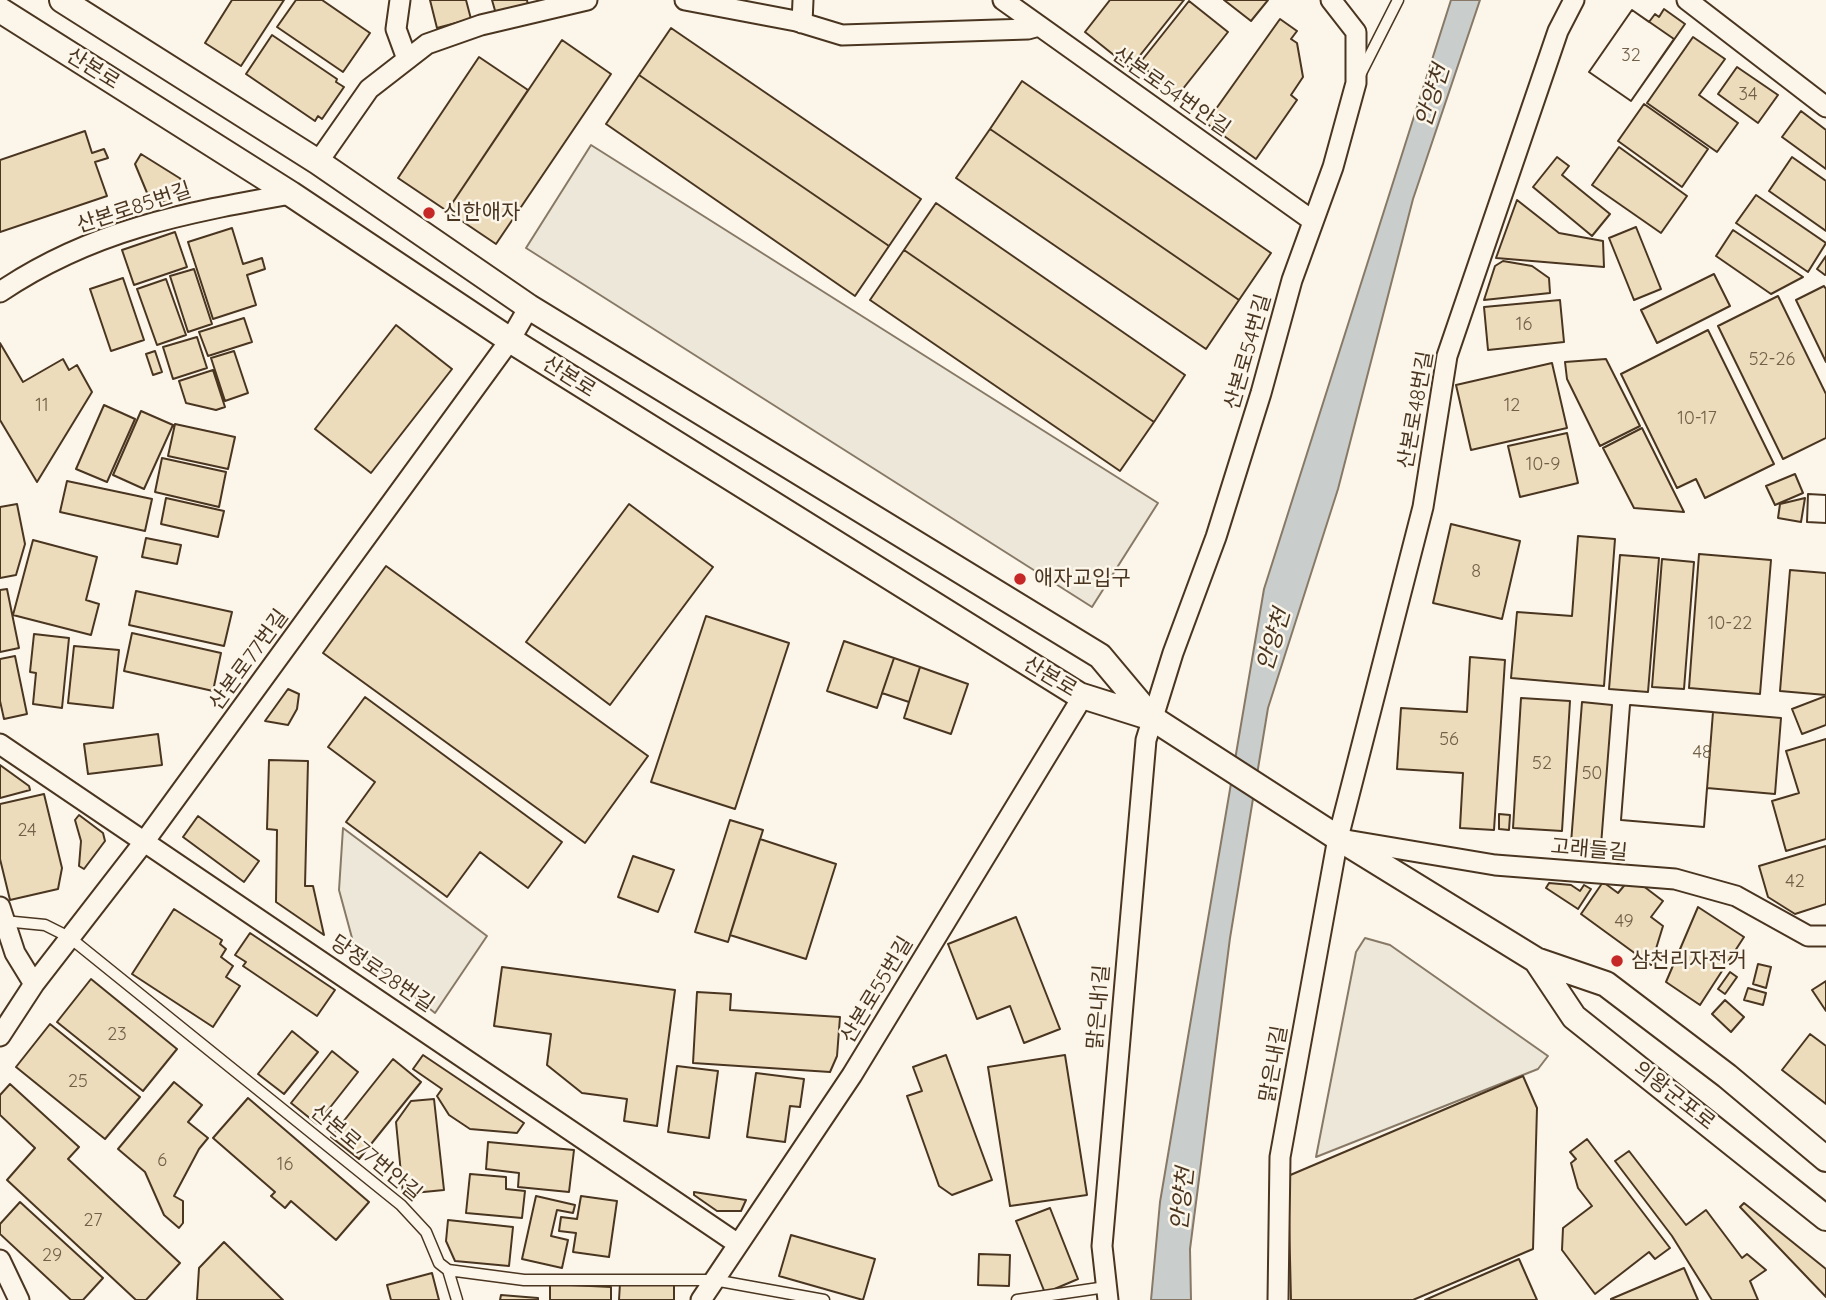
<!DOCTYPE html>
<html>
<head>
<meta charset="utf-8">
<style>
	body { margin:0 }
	canvas { display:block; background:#fbf6e9 }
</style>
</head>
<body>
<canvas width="1826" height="1300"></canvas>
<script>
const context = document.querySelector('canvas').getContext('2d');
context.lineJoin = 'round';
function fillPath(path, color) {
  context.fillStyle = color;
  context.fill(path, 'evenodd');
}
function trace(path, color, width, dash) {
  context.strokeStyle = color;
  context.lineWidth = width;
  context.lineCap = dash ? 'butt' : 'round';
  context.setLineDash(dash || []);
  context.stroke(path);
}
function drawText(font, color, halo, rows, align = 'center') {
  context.font = font + ' Quicksand,"Noto Sans KR",sans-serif';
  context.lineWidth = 5;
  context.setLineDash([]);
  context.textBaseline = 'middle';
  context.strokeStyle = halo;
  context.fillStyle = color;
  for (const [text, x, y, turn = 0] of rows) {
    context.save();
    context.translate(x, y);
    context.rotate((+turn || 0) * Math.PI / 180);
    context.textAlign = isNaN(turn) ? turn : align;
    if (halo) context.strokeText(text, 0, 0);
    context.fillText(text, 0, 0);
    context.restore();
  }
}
const parking = new Path2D(`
	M591,145L1158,503L1092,607L526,248Z
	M343,828L487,936L435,1013L355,949L339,890Z
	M1365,938L1390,945L1548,1056L1538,1069L1316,1157L1356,952Z`);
const water = new Path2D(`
	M1451,0H1480L1413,199L1338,489L1268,708L1230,938L1190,1249L1191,1300H1151L1160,1202L1264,589Z`);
const building = new Path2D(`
	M232,0H284L241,66L205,43Z
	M296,0H322L370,33L343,72L277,27Z
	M430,0H466L471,19L437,28Z
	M492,0H527L528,5L496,14Z
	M1110,0H1184L1130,68L1085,32Z
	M1224,0H1268L1251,21Z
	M1189,1L1228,32L1178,95L1139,64Z
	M1664,9L1685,24L1631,101L1589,72L1632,10L1649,22L1655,14L1659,17Z
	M1632,10L1674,39L1631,101L1589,72Z
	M1280,19L1297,31L1291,39L1297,43L1303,77L1291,95L1297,100L1256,159L1206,123Z
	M671,28L921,199L889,246L639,75Z
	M272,35L337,79L336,82L344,87L322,119L318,116L315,121L246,74Z
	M1693,37L1725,59L1699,95L1738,123L1717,152L1647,103Z
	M562,40L611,74L496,244L447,211Z
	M479,57L528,90L447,211L398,178Z
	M1737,67L1778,95L1758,123L1718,94Z
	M639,75L889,246L855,296L606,124Z
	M1022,81L1271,253L1239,300L990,129Z
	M1644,104L1708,149L1682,187L1618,141Z
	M1801,111L1826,130V169L1782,137Z
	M990,129L1239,300L1206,349L956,178Z
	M85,131L92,153L104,149L108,158L95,162L107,196L0,232V160Z
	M1619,147L1687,196L1661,233L1592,185Z
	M141,154L181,179L167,203L150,200L135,164Z
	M1557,157L1569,166L1562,175L1610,214L1592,236L1533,187Z
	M1792,157L1826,181V231L1769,191Z
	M1756,195L1826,243L1808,272L1736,223Z
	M1517,200L1559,233L1603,241L1604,267L1496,258Z
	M936,203L1185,375L1154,422L904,250Z
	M1636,227L1661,289L1634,300L1609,238Z
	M232,228L243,264L262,258L265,269L247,275L256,305L213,319L188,242Z
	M1733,230L1803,277L1771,294L1716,256Z
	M175,232L187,267L134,285L122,250Z
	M904,250L1154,422L1120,471L870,300Z
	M1826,256V274L1825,275L1817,269Z
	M1503,261L1532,266L1549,278L1550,293L1484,300L1495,266Z
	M194,269L212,324L188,332L170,276Z
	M1714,274L1730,306L1657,343L1641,310Z
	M123,278L144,340L111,351L90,289Z
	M166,279L186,335L157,345L137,289Z
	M1824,286L1826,289V362L1796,300Z
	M1778,296L1826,394V438L1783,459L1718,326Z
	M1560,300L1564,342L1488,350L1484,307Z
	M244,318L252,342L208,356L199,332Z
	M396,325L452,369L371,473L315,429Z
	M1708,330L1774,464L1705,498L1696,479L1677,488L1621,374Z
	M197,337L207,368L173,379L163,347Z
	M0,343L23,382L63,359L69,370L77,365L92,392L37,482L0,420Z
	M155,351L162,372L153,375L146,354Z
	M234,351L248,393L225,401L211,358Z
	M1606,359L1640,426L1600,446L1567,379L1565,362Z
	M1552,363L1567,428L1471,450L1456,385Z
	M213,370L225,407L216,410L186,403L179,381Z
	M104,405L135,419L107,482L76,469Z
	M141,411L173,425L144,489L113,475Z
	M175,424L235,437L228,469L168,456Z
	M1642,428L1684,512L1634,508L1603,448Z
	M1567,433L1578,483L1520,497L1508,446Z
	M162,458L226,472L219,507L155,492Z
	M1795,474L1803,493L1775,505L1766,486Z
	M67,481L152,499L145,531L60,512Z
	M1808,494L1826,495V523L1807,522Z
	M1808,494L1826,495V523L1807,522Z
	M166,498L224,511L218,537L161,524Z
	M1805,498L1801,522L1778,518L1780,504Z
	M17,504L25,544L16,575L0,578V507Z
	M629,504L713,567L610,705L526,642Z
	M1451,524L1520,541L1502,619L1433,603Z
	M1578,536L1615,539L1604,686L1511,678L1517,612L1572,616Z
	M146,538L181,545L177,564L142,557Z
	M33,540L97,557L86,600L99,604L91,635L13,615Z
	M1699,554L1771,560L1760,694L1689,688Z
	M1620,555L1659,558L1648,692L1609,689Z
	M1662,559L1694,562L1684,689L1652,687Z
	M386,566L648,756L585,843L323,653Z
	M1790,570L1826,573V695L1780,691Z
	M7,589L19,648L0,652V590Z
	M136,591L232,612L224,646L129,625Z
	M706,616L789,643L735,809L651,782Z
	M132,633L221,653L213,691L124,671Z
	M34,634L69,638L62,708L33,704L36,673L30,672Z
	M844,641L894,658L877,708L827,691Z
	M74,646L119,650L113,708L68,703Z
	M15,656L27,714L4,719L0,701V659Z
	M1470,657L1505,660L1494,830L1460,828L1463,773L1397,769L1401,708L1467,712Z
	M894,658L920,667L909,702L882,693Z
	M920,667L968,684L951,734L904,718Z
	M288,689L299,694L297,709L288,725L265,721Z
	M1826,696V725L1802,734L1792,709Z
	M365,697L562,842L528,888L480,852L447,897L346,822L375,782L328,747Z
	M1521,698L1570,701L1562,831L1513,828Z
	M1582,702L1612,705L1601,845L1571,843Z
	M1630,705L1713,712L1704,827L1621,820Z
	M1630,705L1781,718L1775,794L1707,788L1704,827L1621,820Z
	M158,734L162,765L88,774L84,744Z
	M1826,739V839L1786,851L1772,801L1799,793L1786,751Z
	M269,760L308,761L305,886H313L324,935L276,902L277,830L267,829Z
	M0,765L29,786L30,790L0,798Z
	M44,794L62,868L58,889L10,900L0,859V804Z
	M1499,814L1510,815L1509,830L1499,829Z
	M79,815L103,833L105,841L84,869L79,866L81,841L75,820Z
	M198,816L259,861L244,882L183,837Z
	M730,820L763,830L728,942L695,932Z
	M760,839L836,864L806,959L730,935Z
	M1826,846V904L1795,914L1768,897L1759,866Z
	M633,856L674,870L658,912L618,897Z
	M1628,881L1638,882L1663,901L1651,917L1663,926L1651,965L1581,914L1603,882L1618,893Z
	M1549,883L1571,885L1580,891L1584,885L1591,889L1578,909L1546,888Z
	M1698,907L1744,937L1700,1005L1666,982Z
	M174,909L222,940L220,944L226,949L221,957L233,966L226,977L240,986L213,1027L132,974Z
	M1016,917L1060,1029L1024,1043L1010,1006L977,1019L948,944Z
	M250,933L335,990L317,1016L243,966L246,962L235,955Z
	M1758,964L1771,967L1766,988L1753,984Z
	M502,967L675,990L657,1126L624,1121L627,1099L582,1093L547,1065L551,1034L494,1026Z
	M1730,972L1737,977L1725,994L1718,989Z
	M91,979L177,1049L143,1091L57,1022Z
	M1826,981V1011L1812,990Z
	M1748,988L1766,993L1763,1005L1744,1000Z
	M697,992L731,994L730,1010L840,1017L837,1056L830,1072L693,1063Z
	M1725,1000L1744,1017L1731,1032L1712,1014Z
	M50,1024L140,1097L105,1139L16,1067Z
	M292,1031L318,1052L284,1094L258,1074Z
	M1810,1034L1826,1046V1104L1782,1070Z
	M332,1051L358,1072L317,1124L291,1103Z
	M423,1055L524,1123L517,1133L470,1129L449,1115L437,1096L442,1089L413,1069Z
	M946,1055L992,1180L952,1195L939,1186L907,1096L922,1091L913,1067Z
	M1065,1055L1087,1195L1010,1206L988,1067Z
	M393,1059L421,1082L359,1159L331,1137Z
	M677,1066L718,1071L709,1138L668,1132Z
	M756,1073L804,1079L800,1107L790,1106L785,1142L747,1137Z
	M1523,1076L1537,1108L1533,1249L1413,1300H1291L1288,1176Z
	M174,1082L202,1105L188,1122L208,1138L199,1149L174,1196L183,1201V1223L179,1228L164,1215L145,1172L118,1149Z
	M10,1084L79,1147L68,1159L180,1263L146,1300H136L7,1180L35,1148L0,1115V1095Z
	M248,1098L369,1202L336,1240L291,1201L285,1208L271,1196L275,1192L213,1138Z
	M434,1099L444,1190L403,1194L396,1122L411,1101Z
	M1587,1139L1670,1248L1655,1259L1649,1252L1595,1294L1562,1250L1563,1228L1592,1206L1578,1188L1571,1163L1576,1159L1570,1152Z
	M488,1142L574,1150L569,1192L518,1187L519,1173L486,1169Z
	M1629,1151L1686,1225L1706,1210L1742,1258L1747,1254L1766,1270L1750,1281L1758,1300H1712L1672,1236L1615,1161Z
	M470,1174L506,1177V1189L525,1191L522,1218L466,1213Z
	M694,1192L746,1200L741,1211H717L694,1195Z
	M536,1196L575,1205L573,1213L557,1210L551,1236L568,1240L562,1268L522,1259Z
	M581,1196L617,1201L609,1257L573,1252L576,1233L559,1231L561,1217L577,1219Z
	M20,1202L103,1278L83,1300H71L0,1234V1224Z
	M1744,1203L1826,1269V1297L1740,1207Z
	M1050,1208L1078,1279L1045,1293L1016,1221Z
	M448,1220L513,1227L509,1266L455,1261L446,1241Z
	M791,1235L875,1259L863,1300L779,1276Z
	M224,1242L283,1300H197L199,1268Z
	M979,1254L1010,1255L1009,1286L978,1285Z
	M1519,1259L1537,1300H1425Z
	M1684,1268L1698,1300H1611V1299Z
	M432,1273L439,1300H391L387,1285Z
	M620,1283L674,1285V1300H619Z
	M550,1284L611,1287V1300H550Z
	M501,1295L538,1298V1300H500Z`);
const service = new Path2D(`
	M1360,75L1398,0
	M4,921L45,925L69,937L401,1205L426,1232L439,1263L448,1270L524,1280H714L824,1300
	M448,1270L457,1300
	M1017,1300L1106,1287`);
const minor = new Path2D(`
	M400,0L396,29L407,59
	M685,0L796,21L842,35L1028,29L1039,26
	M1003,0L1313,221
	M1687,0L1826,107
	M802,23L803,0
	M318,162L369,89L427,44L481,25L587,0
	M0,292C92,230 184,213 291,194
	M0,744L738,1244
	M1346,840L1495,865L1675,879L1736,896L1808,936H1826
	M0,907L15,953L34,984
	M0,1036L34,984L144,842L510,340L529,307
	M0,1260L19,1300
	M701,1300L852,1075L1077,706L1079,695
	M1108,1300L1102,1246L1146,740L1173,653L1216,537L1261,393L1292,280L1333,167L1356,83V32L1331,0
	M1278,1300L1280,1157L1338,838L1423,507L1447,356L1558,31L1574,0`);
const tertiary = new Path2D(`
	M62,0L318,162L529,307L1100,656L1152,718
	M0,10L291,194L510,340L1079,695L1152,718L1338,838L1536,960L1606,984L1727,1076L1826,1159
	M1536,960L1574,1017L1826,1218`);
const markers = [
	[429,213,7,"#c62828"],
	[1020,579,7,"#c62828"],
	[1617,961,7,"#c62828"]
];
const numberNames = [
	["32",1631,56],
	["34",1748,95],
	["16",1524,325],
	["52-26",1772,360],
	["11",42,406],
	["12",1512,406],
	["10-17",1697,419],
	["10-9",1543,465],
	["8",1476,572],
	["10-22",1730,624],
	["56",1449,740],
	["48",1702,753],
	["52",1542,764],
	["50",1592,774],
	["24",27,831],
	["42",1795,882],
	["49",1624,922],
	["23",117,1035],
	["25",78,1082],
	["6",162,1161],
	["16",285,1165],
	["27",93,1221],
	["29",52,1256]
];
const streetNames = [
	["산본로",93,69,32],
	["산본로54번안길",1171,92,35],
	["산본로85번길",134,208,-18],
	["산본로54번길",1248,352,-74],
	["산본로",569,377,32],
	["산본로48번길",1416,410,-80],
	["산본로77번길",249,660,-54],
	["산본로",1050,677,31],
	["고래들길",1589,850,5],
	["당정로28번길",382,974,34],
	["산본로55번길",877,990,-59],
	["맑은내1길",1099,1007,-85],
	["맑은내길",1274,1064,-80],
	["의왕군포로",1674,1096,38],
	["산본로77번안길",366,1153,40]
];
const poiNames = [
	["신한애자",443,213],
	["애자교입구",1034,579],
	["삼천리자전거",1631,961]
];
const waterNames = [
	["안양천",1433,96,-72],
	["안양천",1274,640,-73],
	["안양천",1183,1199,-84]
];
fillPath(parking, '#ede7d9');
trace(parking, '#887966', 2);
fillPath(water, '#c9cecd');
trace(water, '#887966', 2);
fillPath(building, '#ecdcbc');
trace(building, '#4a3520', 2);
trace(service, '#4a3520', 13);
trace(minor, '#4a3520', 23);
trace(tertiary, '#4a3520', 28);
trace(service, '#fbf6e9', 10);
trace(minor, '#fbf6e9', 19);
trace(tertiary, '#fbf6e9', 24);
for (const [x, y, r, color] of markers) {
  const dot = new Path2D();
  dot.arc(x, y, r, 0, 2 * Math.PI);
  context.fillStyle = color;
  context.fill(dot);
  trace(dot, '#fbf6e9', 2.5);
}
drawText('18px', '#725f47', null, numberNames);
drawText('21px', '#4a3520', '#fbf6e9', streetNames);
drawText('21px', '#4a3520', '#fbf6e9', poiNames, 'left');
drawText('italic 23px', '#4a3520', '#fbf6e9', waterNames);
</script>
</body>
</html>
